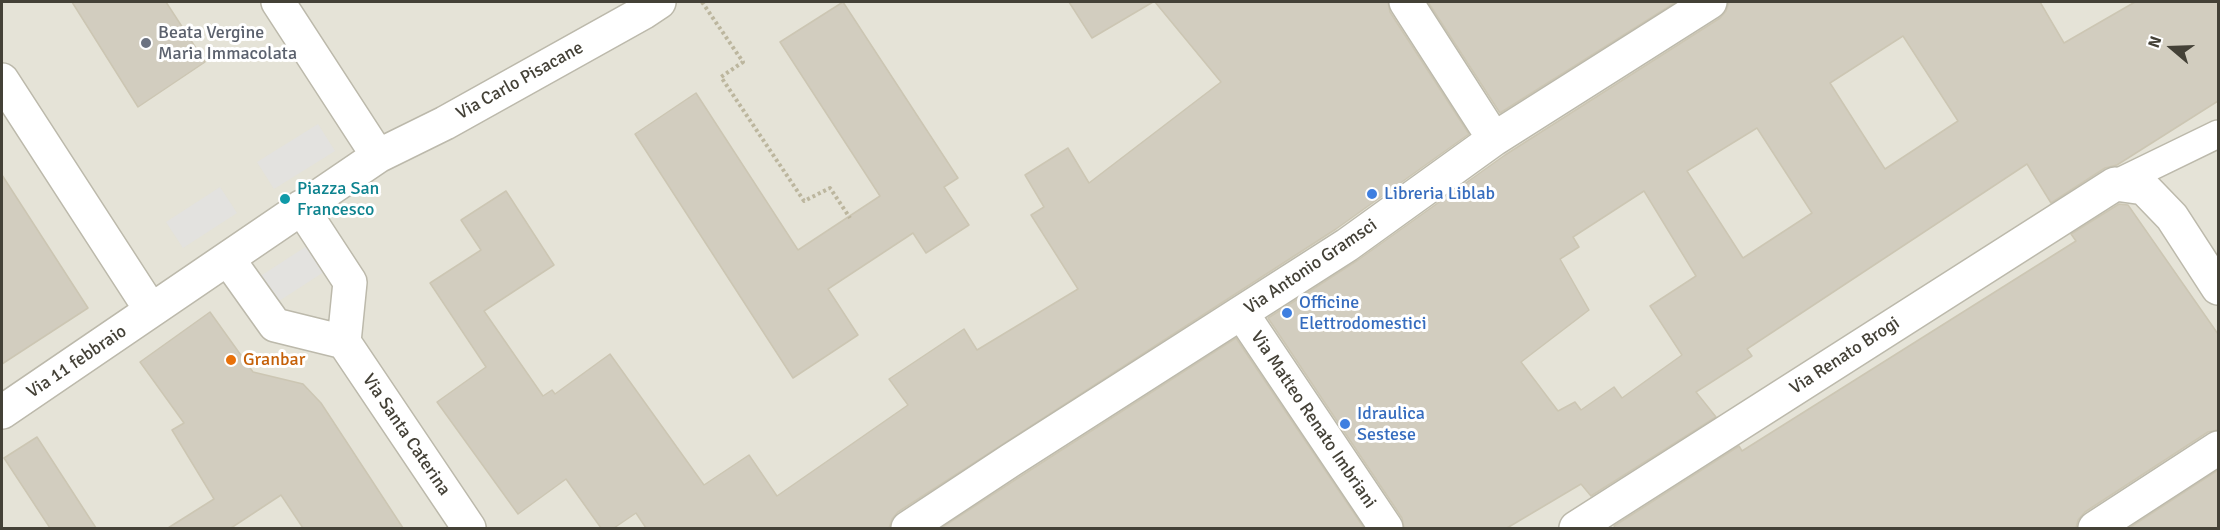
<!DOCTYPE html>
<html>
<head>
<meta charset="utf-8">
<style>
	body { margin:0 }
	#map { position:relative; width:2220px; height:530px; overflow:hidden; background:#f2f0e8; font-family:Signika,sans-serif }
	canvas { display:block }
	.frame { position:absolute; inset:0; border:3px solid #444137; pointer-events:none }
	.north { position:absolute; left:2142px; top:18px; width:60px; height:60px; -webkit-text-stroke:4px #fff; paint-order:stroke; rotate:289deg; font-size:16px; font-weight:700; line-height:24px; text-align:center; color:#444137 }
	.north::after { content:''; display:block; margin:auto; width:21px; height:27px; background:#444137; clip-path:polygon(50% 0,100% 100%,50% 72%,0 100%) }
</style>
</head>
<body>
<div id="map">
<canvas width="2220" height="530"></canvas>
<div class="frame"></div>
<div class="north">N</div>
</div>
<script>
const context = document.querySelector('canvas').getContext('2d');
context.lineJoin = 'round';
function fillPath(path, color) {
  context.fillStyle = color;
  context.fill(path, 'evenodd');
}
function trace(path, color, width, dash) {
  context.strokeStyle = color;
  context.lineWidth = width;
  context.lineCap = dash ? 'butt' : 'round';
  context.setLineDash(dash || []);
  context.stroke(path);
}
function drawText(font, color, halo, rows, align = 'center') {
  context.font = font + ' Signika,sans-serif';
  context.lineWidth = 6;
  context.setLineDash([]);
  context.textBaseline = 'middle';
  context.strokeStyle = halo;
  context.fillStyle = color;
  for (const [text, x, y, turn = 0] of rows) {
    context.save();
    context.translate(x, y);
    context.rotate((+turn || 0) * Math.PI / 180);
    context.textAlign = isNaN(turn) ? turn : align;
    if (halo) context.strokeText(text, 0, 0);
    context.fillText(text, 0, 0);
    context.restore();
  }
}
const residential = new Path2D(`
	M2,2H2218V528H2Z`);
const parking = new Path2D(`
	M318,124L335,151L274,189L257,162Z
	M220,187L237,213L183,248L166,222Z
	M313,242L330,268L276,303L259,277Z`);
const building = new Path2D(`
	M72,2H166L205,62L138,107Z
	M843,2L958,178L944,187L969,225L926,253L913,233L828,289L858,335L793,378L635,134L696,93L798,250L880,196L780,42Z
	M1069,2H1153L1092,38Z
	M1155,2H1388L1390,12L1469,134L1336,229L898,512L892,519L889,528H646L636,513L614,528H601L566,479L518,514L437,402L486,367L430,283L481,250L461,220L506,191L554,265L484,311L543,396L552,390L555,394L610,354L704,485L749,455L777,496L908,405L889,379L964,329L977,350L1078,289L1031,215L1044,207L1025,175L1068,148L1089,183L1221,82Z
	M1428,2H1676L1500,113Z
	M1729,2H2040L2064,43L2135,2H2218V101L2117,165L2105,168L2051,203L2027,164L1747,349L1752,356L1696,392L1716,417L1591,496L1581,484L1507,528H1404L1402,518L1268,318L1358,260L1505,155L1720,18L1726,11ZM1903,36L1958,121L1885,169L1830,83ZM1757,128L1812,213L1743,258L1687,171ZM1644,191L1696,276L1650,306L1682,355L1622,398L1614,387L1581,410L1575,402L1558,411L1521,362L1589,310L1560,259L1579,247L1573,237Z
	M2,175L88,308L2,364Z
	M2119,204L2128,205L2218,334V430L2208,432L2085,512L2078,520L2076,528H1615L1614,526L1739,446L1742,451L2076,241L2071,234Z
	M210,312L253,372L303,384L321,403L403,528H303L281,495L231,528H168L214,499L172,430L184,423L140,362Z
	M1236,338L1364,528H941L1021,476Z
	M37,437L96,528H50L4,458Z
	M2218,470V528H2129Z`);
const path = new Path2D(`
	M702,2L743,62L721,77L804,201L830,188L850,218`);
const pedestrian = new Path2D(`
	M2115,184L2218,134`);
const minor = new Path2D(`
	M278,2L378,156
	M1406,2L1494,139
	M2,80L151,310
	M301,207L350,282L344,342L469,528
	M228,259L275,325L344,342
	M1235,317L1247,321L1386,528
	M2,412L378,156L445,123L644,12L659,2
	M908,528L1011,460L1347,245L1494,139L1710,2
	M1576,528L2115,184L2144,188L2172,217L2218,288
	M2095,528L2218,448`);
const markers = [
	[146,43,6,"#6b7280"],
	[1372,194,6,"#3f7fe0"],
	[285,199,6,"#0f9aa8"],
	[1287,313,6,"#3f7fe0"],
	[231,360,6,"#e8710a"],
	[1345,424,6,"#3f7fe0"]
];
const worshipNames = [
	["Beata Vergine",158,33],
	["Maria Immacolata",158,54]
];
const streetNames = [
	["Via Carlo Pisacane",520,81,-29],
	["Via Antonio Gramsci",1311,267,-34],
	["Via Renato Brogi",1845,356,-33],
	["Via 11 febbraio",77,362,-34],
	["Via Matteo Renato Imbriani",1313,420,56],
	["Via Santa Caterina",406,435,56]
];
const cultureNames = [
	["Piazza San",297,189],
	["Francesco",297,210]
];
const shopNames = [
	["Libreria Liblab",1384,194],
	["Officine",1299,303],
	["Elettrodomestici",1299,324],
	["Idraulica",1357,414],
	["Sestese",1357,435]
];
const foodNames = [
	["Granbar",243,360]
];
fillPath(residential, '#e5e3d7');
fillPath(parking, '#e3e2df');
fillPath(building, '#d2cdbf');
trace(building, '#ccc6b3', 1.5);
trace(pedestrian, '#bcb9ab', 30);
trace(minor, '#bcb9ab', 36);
trace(path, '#bcb69e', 4, [3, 3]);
trace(pedestrian, '#fff', 27);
trace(minor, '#fff', 33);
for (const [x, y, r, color] of markers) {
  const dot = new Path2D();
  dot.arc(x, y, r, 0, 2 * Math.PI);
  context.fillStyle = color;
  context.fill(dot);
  trace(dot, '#fff', 2);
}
drawText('18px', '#5b616d', '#fff', worshipNames, 'left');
drawText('18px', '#444137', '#fff', streetNames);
drawText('18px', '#0d838f', '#fff', cultureNames, 'left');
drawText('18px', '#366cbe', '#fff', shopNames, 'left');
drawText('18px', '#c56008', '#fff', foodNames, 'left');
</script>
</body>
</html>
